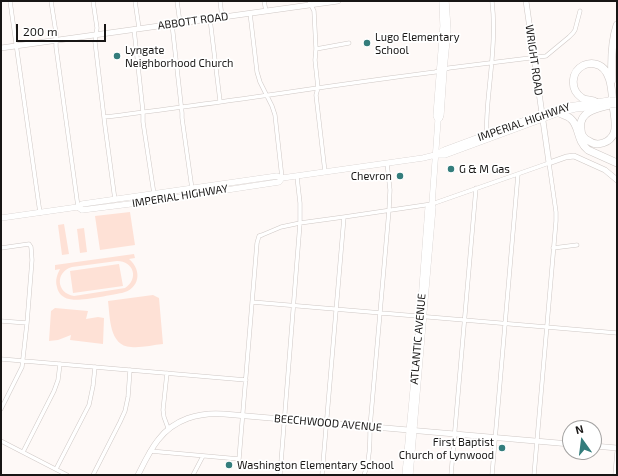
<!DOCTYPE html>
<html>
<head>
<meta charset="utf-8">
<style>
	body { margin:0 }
	#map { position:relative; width:618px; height:476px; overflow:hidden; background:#fef9f7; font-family:"Exo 2",sans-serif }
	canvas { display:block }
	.frame { position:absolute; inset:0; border:2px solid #181615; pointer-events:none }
	.north { position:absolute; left:562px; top:420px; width:40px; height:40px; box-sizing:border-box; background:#fff; border:1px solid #a3a2a1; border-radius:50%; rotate:346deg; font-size:11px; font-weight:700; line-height:16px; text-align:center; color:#181615 }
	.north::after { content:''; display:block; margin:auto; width:14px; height:18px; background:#347d7c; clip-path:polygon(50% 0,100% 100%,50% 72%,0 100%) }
	.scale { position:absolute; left:16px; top:24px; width:90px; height:18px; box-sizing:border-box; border:2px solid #181615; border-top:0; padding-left:5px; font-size:12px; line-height:14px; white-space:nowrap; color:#181615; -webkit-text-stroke:3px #fff; paint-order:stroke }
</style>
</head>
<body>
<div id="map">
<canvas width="618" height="476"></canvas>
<div class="frame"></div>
<div class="north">N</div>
<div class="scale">200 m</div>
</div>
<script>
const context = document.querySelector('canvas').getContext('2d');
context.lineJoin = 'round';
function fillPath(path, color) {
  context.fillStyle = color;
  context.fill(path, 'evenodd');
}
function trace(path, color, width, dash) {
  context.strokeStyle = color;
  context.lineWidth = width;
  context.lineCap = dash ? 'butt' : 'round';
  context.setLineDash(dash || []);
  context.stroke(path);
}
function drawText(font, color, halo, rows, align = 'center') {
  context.font = font + ' "Exo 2",sans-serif';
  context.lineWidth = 3.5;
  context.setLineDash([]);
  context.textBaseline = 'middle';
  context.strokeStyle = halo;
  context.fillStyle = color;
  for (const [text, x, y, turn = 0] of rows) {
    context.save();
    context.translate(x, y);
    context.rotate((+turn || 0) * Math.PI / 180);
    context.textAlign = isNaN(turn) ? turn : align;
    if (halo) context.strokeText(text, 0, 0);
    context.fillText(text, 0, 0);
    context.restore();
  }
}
const green = new Path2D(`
	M130,212L135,245L100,250L95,216Z
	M64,224L69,254L62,255L58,225Z
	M84,228L87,252L80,253L77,229Z
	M134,254L135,258L129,259C143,271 139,289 122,293C110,295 79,302 69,299C63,298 58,293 57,287C55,280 57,275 60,269L55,270V265ZM117,261C134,261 139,279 125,288L74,296C56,293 55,272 72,267Z
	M119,264L123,286L73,293L70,271Z
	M153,295L159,298L163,344C153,345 141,348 131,347C109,346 110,317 108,301Z
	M55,308L88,311L86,319L98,317L104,318L103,344L70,340L71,335L58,340L49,341L51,311Z`);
const street = new Path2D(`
	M10,1L40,213
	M51,1L56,33V47L78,207
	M93,1L97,28L95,42L105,126L115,200
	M135,1L139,28
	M177,1L180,23
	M220,1L222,17
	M264,1L266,11
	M309,1L314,11L316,49L315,60L318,88L316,95L325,172
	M250,13L257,72L260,82L272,106L275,115L282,178
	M210,19L220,101
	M172,24L182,113V118L192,189
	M134,29L143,112V122L154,194V201
	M316,49L349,43
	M104,117C215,104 324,86 435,72L449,68L546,56L569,37L573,33L575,30L580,11
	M487,136C486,124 487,113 488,101C491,68 496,34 492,1
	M1,248L29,244L31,247L32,260L27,323L22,367L1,409
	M553,248L577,245
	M252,302L617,333
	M1,321L27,323
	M1,359L246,380
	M167,373L163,410L164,417L168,428
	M1,441L67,475
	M150,451L239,459L257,243L259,236L262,235L281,227L300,223L344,217L432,204L549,163L556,212V221L534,475
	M23,452L54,391L58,380L60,364
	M56,469L89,405L93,386L95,367
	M93,475L120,422L125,411L128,397L130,370
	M193,475L203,456
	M280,475L300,223V203L297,177
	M322,475L344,217
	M364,475C370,460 370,443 370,427L389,210L390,190L387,163
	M451,475L476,188
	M492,475L518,174
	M615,475L617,452`);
const secondary = new Path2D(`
	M526,1L549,163L566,157L574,156L605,170L617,180
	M1,48L338,1
	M594,446L617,448
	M138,475C144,463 150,450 158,440C174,419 199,412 224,414L570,444`);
const primary = new Path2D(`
	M438,120L440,118L441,115L444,70L448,30L446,1
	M435,155L444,150L541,114L562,107L610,100
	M78,207L82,210L154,201L279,182L282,178L423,158L435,155H445L559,113L575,109L596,107
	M1,218L78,207L82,204L277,176L282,178
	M405,475L420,316L428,208L432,204
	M410,475L433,207L432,204L438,120L436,116L443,26L442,1`);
const highway = new Path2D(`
	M612,80C611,61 611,43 617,25
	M596,102C592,99 587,101 582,98C570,90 570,72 584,65C587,64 591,63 595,64C612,67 612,93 613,106C614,114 617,125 614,133C610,143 597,147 589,141C584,139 581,134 581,129C578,111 598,108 610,105
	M559,113C563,115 568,116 571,119C580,127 576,140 588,150L617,163`);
const primaryBridge = new Path2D(`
	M610,100H617
	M610,105L617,104`);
const markers = [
	[367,43,4,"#347d7c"],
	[117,56,4,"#347d7c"],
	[451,169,4,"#347d7c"],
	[400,176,4,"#347d7c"],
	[502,448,4,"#347d7c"],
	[229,465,4,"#347d7c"]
];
const streetNames = [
	["ABBOTT ROAD",193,21,-8],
	["WRIGHT ROAD",534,60,82],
	["IMPERIAL HIGHWAY",524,122,-19],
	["IMPERIAL HIGHWAY",180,196,-9],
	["ATLANTIC AVENUE",418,339,-85],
	["BEECHWOOD AVENUE",328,423,5]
];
const poiNames = [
	["Lugo Elementary",375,37],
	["School",375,50],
	["Lyngate",125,50],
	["Neighborhood Church",125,63],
	["G & M Gas",459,169],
	["Chevron",392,176,"right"],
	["First Baptist",494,442,"right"],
	["Church of Lynwood",494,455,"right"],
	["Washington Elementary School",237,465]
];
fillPath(green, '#fee1d6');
trace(street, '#cfc8c5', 4.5);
trace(secondary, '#cfc8c5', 6);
trace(primary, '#cfc8c5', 6);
trace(highway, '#cfc8c5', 8);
trace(street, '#fff', 3.5);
trace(secondary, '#fff', 5);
trace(primary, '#fff', 5.5);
trace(highway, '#fff', 7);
trace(primaryBridge, '#cfc8c5', 6, []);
trace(primaryBridge, '#fff', 5.5);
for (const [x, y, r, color] of markers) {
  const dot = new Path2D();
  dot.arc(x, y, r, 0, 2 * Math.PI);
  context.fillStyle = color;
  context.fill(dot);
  trace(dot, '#fff', 1.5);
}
drawText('11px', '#181615', '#fff', streetNames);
drawText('11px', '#181615', '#fff', poiNames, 'left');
</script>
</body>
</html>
